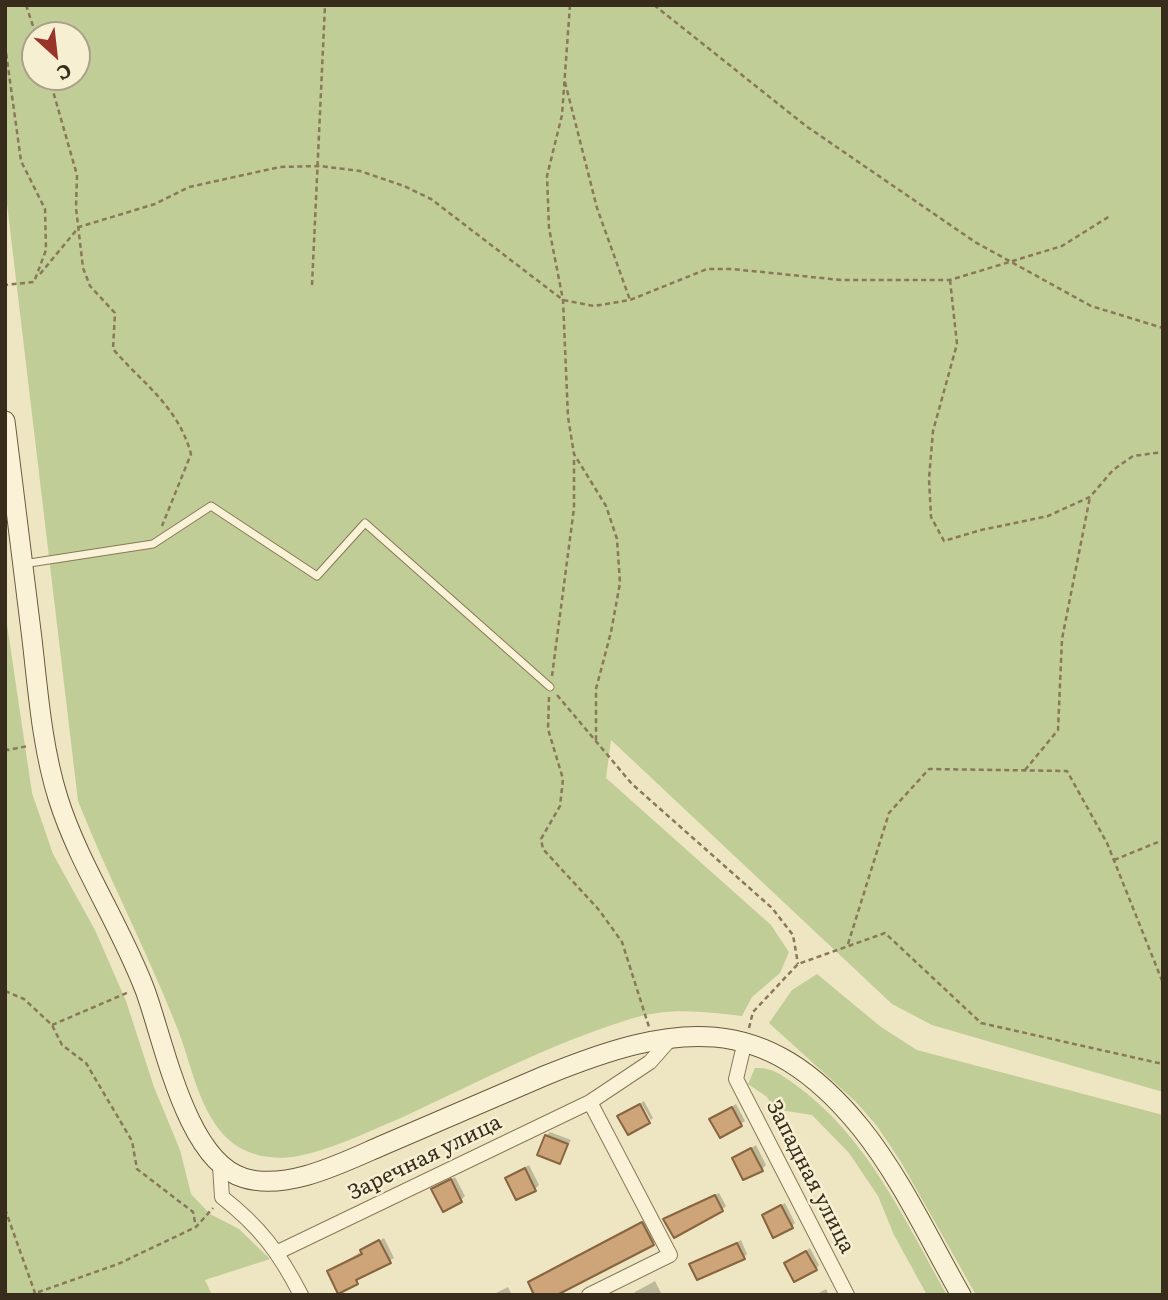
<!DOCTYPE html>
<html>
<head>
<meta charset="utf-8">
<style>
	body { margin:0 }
	#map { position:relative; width:1168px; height:1300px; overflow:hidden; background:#eee6c2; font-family:Literata,serif }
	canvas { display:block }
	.frame { position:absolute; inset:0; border:7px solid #382d1d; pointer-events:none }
	.north { position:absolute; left:21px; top:21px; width:70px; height:70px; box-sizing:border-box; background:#f6efd2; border:2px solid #aaa18a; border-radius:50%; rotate:153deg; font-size:19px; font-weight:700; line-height:28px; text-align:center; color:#382d1d }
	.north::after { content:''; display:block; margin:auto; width:24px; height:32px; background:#983428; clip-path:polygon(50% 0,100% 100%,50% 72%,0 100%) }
</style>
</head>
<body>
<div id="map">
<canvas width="1168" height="1300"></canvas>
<div class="frame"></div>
<div class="north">С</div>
</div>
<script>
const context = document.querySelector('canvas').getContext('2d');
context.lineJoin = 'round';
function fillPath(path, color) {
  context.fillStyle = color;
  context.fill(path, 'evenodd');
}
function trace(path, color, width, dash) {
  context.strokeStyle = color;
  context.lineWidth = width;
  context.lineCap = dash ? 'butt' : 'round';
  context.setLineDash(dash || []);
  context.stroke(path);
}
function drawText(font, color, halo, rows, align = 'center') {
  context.font = font + ' Literata,serif';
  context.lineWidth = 5;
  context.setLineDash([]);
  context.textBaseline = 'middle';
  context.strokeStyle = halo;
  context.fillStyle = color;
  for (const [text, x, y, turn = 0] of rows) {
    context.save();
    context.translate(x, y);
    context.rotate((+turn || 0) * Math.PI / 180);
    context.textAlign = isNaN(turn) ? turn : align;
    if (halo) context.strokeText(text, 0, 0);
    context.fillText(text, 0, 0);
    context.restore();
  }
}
const green = new Path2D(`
	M5,5H1163V1092L932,1025L892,1004L611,740L606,778L771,925L789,952L780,973L752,997L742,1016C701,1011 666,1007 627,1020C550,1044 476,1083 403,1117C367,1132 332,1150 293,1157C272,1160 245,1155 229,1140C198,1112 191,1061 176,1025C146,949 108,877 78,801L5,187ZM35,35H77V77H35Z
	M5,611L32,793L53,854L95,930L126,1001L154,1087L180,1150L191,1194L210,1214L239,1229L270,1259L205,1280L212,1295H5Z
	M817,974L881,1027L917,1050L1163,1115V1295H976L901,1162L877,1126L856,1102L769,1023L792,990Z
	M755,1068C772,1067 780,1074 793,1083C866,1134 904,1219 947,1295H927L894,1235L878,1196L849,1153L812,1115L774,1109L767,1097L748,1084Z`);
const shadow = new Path2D(`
	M644,1101L653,1118L651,1120L641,1103Z
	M736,1104L745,1121L741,1124L712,1119Z
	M550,1132L571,1140L560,1162L546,1136Z
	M756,1145L766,1165L762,1169L734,1158Z
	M529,1165L539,1185L535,1189L507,1178Z
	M455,1177L465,1196L461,1200L434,1189Z
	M719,1193L726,1206L722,1210L665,1219L690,1205L691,1207Z
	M785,1203L795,1223L791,1227L764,1215Z
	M646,1220L657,1240L653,1244L534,1279Z
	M384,1238L394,1258L360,1277L357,1283L329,1271Z
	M741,1240L747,1254L744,1257L691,1265Z
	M810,1248L819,1265L816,1269L786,1263Z
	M655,1281L662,1295H632L635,1292Z
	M508,1287L512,1295H492Z
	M826,1289L829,1295H815Z`);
const building = new Path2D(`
	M640,1104L650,1123L628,1135L617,1116Z
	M732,1107L742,1126L720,1138L709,1119Z
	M545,1135L568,1144L560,1164L537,1155Z
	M751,1148L763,1171L743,1180L732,1158Z
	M525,1168L536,1191L516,1200L505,1178Z
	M451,1179L462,1202L443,1212L431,1189Z
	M715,1195L723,1211L674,1238L663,1219Z
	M781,1205L793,1228L773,1238L762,1215Z
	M642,1222L654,1245L557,1295H534L528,1282Z
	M379,1240L391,1263L356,1280L358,1284L338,1294L327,1271L362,1254L360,1250Z
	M737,1243L745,1259L697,1280L689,1264Z
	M806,1251L817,1270L794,1282L784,1263Z`);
const path = new Path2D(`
	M26,5L36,35
	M570,5L562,115L547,176L549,228L563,300L568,417L574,454L606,506L617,539L620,583L611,632L596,689V740
	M654,5L806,126L975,242L1091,306L1163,328
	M5,45L21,161L45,209L46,250L34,282L5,285
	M49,77L77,175L76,208L83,268L90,286L115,313L113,349C143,384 178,406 191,454L162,526
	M565,82L597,208L630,300
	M40,274L79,227L155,204L189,187L280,167L320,166L360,171L404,186L431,199L563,300L594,306L630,300L707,269H732L841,280H950L1062,246L1110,216
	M950,280L957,344L933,431L929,479L931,517L944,541L981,530L1048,516L1090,497L1113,470L1133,456L1163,452
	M312,285L325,5
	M552,676L574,508V457
	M557,695L632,784L772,908L793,935L798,964
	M549,697L548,729L563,779L560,806L541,839L543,849L599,910L622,942L649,1027
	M5,748L8,750L28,746
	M1025,770L1058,730L1062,639L1090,497
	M1114,860L1163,840
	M848,944L889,813L929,769L1067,771L1107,843L1163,983
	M5,991L24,999L52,1025L62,1045L86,1063L132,1141L137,1169L193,1212L196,1227
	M52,1025L129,992
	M749,1028L753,1012L798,964L885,933L981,1023L1163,1064
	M5,1209L35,1293
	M30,1295L118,1264L196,1227L213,1208`);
const service = new Path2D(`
	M23,564L153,544L211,506L317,576L365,523L550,687`);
const minor = new Path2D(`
	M745,1041L736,1079L847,1295
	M220,1166L222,1197C260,1227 279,1252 301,1295
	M278,1252L590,1102
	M589,1295L670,1255L590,1102L650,1062L673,1036`);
const secondary = new Path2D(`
	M5,421C14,494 23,567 32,639C38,691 42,747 58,798C79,865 120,924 145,990C164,1041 186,1161 244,1178C287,1191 342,1163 381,1146C435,1123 490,1099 544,1076C674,1023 764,1008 861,1128C901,1178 929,1239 961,1295`);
const streetNames = [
	["Заречная улица",425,1158,-26],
	["Западная улица",810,1177,63]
];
fillPath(green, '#c0cd96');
fillPath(shadow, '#0003');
fillPath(building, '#cda578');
trace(building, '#88643f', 2);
trace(service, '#897859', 9);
trace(minor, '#897859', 16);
trace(secondary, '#6a593c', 21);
trace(path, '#897859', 2.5, [5, 3.5]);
trace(service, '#f9f2d6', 7);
trace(minor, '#f9f2d6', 14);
trace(secondary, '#f9f2d6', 19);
drawText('21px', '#382d1d', '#f6efd2', streetNames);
</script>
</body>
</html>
